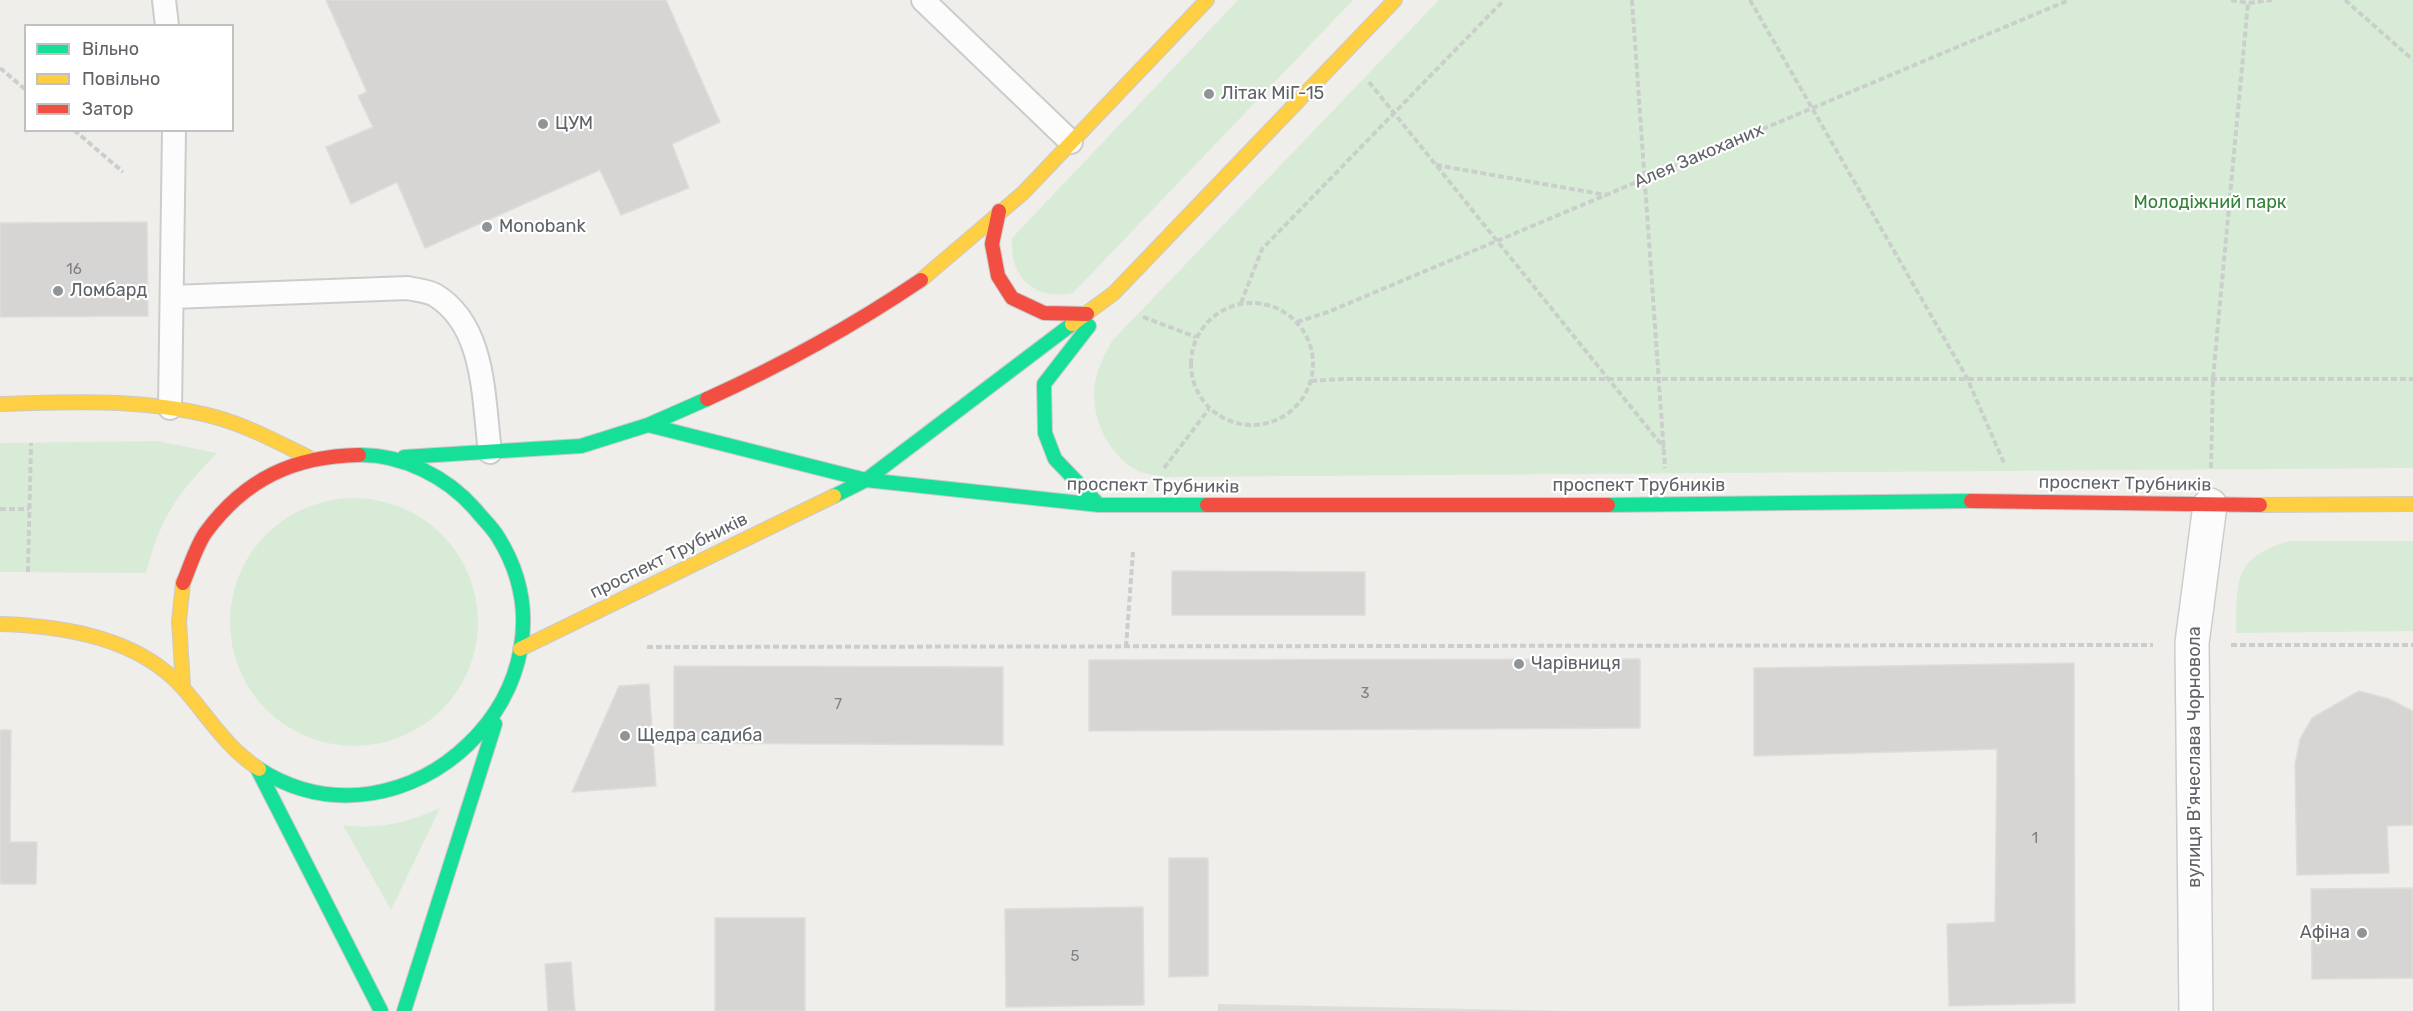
<!DOCTYPE html>
<html>
<head>
<meta charset="utf-8">
<style>
	body { margin:0 }
	#map { position:relative; width:2413px; height:1011px; overflow:hidden; background:#efeeea; font-family:Rubik,sans-serif }
	canvas { display:block }
	.legend { position:absolute; left:24px; top:24px; width:210px; height:108px; box-sizing:border-box; background:#fff; border:2px solid #bfc1c3; margin:0; padding:8px 10px; list-style:none; font-size:18px; color:#5f6368 }
	.legend li { display:flex; align-items:center; gap:12px; height:30px }
	.legend b { width:30px; border:2px solid #bfc1c3 }
</style>
</head>
<body>
<div id="map">
<canvas width="2413" height="1011"></canvas>
<ul class="legend">
<li><b style="height:8px;background:#16e098"></b>Вільно</li>
<li><b style="height:8px;background:#ffcf43"></b>Повільно</li>
<li><b style="height:8px;background:#f24e42"></b>Затор</li>
</ul>
</div>
<script>
const context = document.querySelector('canvas').getContext('2d');
context.lineJoin = 'round';
function fillPath(path, color) {
  context.fillStyle = color;
  context.fill(path, 'evenodd');
}
function trace(path, color, width, dash) {
  context.strokeStyle = color;
  context.lineWidth = width;
  context.lineCap = dash ? 'butt' : 'round';
  context.setLineDash(dash || []);
  context.stroke(path);
}
function drawText(font, color, halo, rows, align = 'center') {
  context.font = font + ' Rubik,sans-serif';
  context.lineWidth = 4.5;
  context.setLineDash([]);
  context.textBaseline = 'middle';
  context.strokeStyle = halo;
  context.fillStyle = color;
  for (const [text, x, y, turn = 0] of rows) {
    context.save();
    context.translate(x, y);
    context.rotate((+turn || 0) * Math.PI / 180);
    context.textAlign = isNaN(turn) ? turn : align;
    if (halo) context.strokeText(text, 0, 0);
    context.fillText(text, 0, 0);
    context.restore();
  }
}
const industrial = new Path2D(`
	M1218,1004L1571,1011H1218Z`);
const green = new Path2D(`
	M1238,0H1353L1073,293C1034,301 1009,277 1012,238Z
	M1439,0H2413V468L1164,477C1155,475 1141,474 1133,468C1103,449 1086,406 1098,371C1101,361 1107,351 1112,341Z
	M157,441L217,453C177,494 161,516 146,573L0,572V443Z
	M230 622a124 124 0 1 1 248 0a124 124 0 1 1-248 0Z
	M2290,541H2413V631L2236,633C2237,580 2233,557 2290,541Z
	M440,808L391,910L343,825C379,830 407,823 440,808Z`);
const building = new Path2D(`
	M326,0H666L720,122L672,144L689,188L621,215L600,170L425,248L397,182L351,204L326,147L373,127L358,96L367,92Z
	M147,222L148,316L0,317V223Z
	M1172,571L1365,572V615H1172Z
	M1640,659V728L1089,731V660Z
	M2074,663L2075,1003L1949,1006L1947,924L1995,922L1997,749L1754,756V668Z
	M674,666L1003,667V745L674,743Z
	M649,684L656,786L572,792L619,686Z
	M2359,691L2389,699L2413,711V825L2387,826L2389,873L2297,875L2295,765L2300,739L2312,718Z
	M0,730H11L10,842H37L36,884H0Z
	M1169,858H1208V976L1169,977Z
	M2413,888V978L2312,979L2311,889Z
	M1143,907L1144,1005L1006,1007L1005,909Z
	M715,918H805V1011H715Z
	M571,962L575,1011H548L545,964Z`);
const path = new Path2D(`
	M1632,0L1665,468
	M1750,0L1967,378L2004,463
	M2231,0L2248,3L2272,0
	M2345,0L2413,60
	M0,68L26,90
	M1369,82L1664,448
	M74,130L123,172
	M1436,165L1606,195
	M1191 364a61 61 0 1 1 122 0a61 61 0 1 1-122 0Z
	M1241,303L1262,249L1504,0
	M1143,317L1196,337
	M1297,322L1328,312L2069,0
	M1311,381L1342,379H2413
	M1164,468L1209,409
	M2211,468L2213,378L2248,3
	M0,509H29
	M28,572L31,443
	M2231,645H2413
	M647,647L2153,645
	M1126,647L1133,552`);
const lane = new Path2D(`
	M164,0L167,26
	M923,0L1071,142
	M172,297L408,288C416,290 428,291 435,295C486,326 483,399 490,452
	M170,408L174,130`);
const street = new Path2D(`
	M2196,1011L2192,643L2210,505`);
const fast = new Path2D(`
	M1089,326L1044,384L1045,433L1055,459L1099,505
	M648,425L866,480L1099,505H1207
	M404,457L581,446L648,425L707,399
	M834,496L866,480L1072,324
	M1608,505L1971,501
	M257,768L381,1011
	M259,769C406,863 591,686 498,537C492,527 482,518 475,509C447,477 402,454 359,455
	M404,1011L495,724`);
const slow = new Path2D(`
	M921,280L1023,193L1207,0
	M1072,324L1114,293L1395,0
	M0,404C72,402 145,398 215,417C248,426 277,442 308,457
	M2260,505L2413,504
	M0,624C65,626 139,638 184,689C209,718 227,748 259,769
	M520,649L834,496
	M183,686L179,621L183,583`);
const jam = new Path2D(`
	M999,211L992,244L998,276L1012,298L1044,313L1087,314
	M707,399C782,365 853,326 921,280
	M1971,501L2260,505
	M1207,505H1608
	M183,583C190,567 196,546 206,532C245,479 294,456 359,455`);
const markers = [
	[1209,94,6,"#919496"],
	[543,124,6,"#919496"],
	[487,227,6,"#919496"],
	[58,291,6,"#919496"],
	[1519,664,6,"#919496"],
	[625,736,6,"#919496"],
	[2362,933,6,"#919496"]
];
const numberNames = [
	["16",74,270],
	["3",1365,694],
	["7",838,705],
	["1",2035,839],
	["5",1075,957]
];
const poiNames = [
	["Літак МіГ-15",1221,94],
	["ЦУМ",555,124],
	["Monobank",499,227],
	["Ломбард",70,291],
	["Чарівниця",1531,664],
	["Щедра садиба",637,736],
	["Афіна",2350,933,"right"]
];
const streetNames = [
	["Алея Закоханих",1699,156,-23],
	["проспект Трубників",2125,484,1],
	["проспект Трубників",1153,486,1],
	["проспект Трубників",1639,486],
	["проспект Трубників",669,556,-26],
	["вулиця В'ячеслава Чорновола",2195,757,-90]
];
const parkNames = [
	["Молодіжний парк",2210,203]
];
fillPath(industrial, '#dfddda');
fillPath(green, '#d8ebd6');
fillPath(building, '#d6d5d3');
trace(building, '#deddd9', 1.5);
trace(lane, '#cbcccc', 26);
trace(street, '#cbcccc', 36);
trace(fast, '#cacacb', 16);
trace(slow, '#cacacb', 16);
trace(jam, '#cacacb', 16);
trace(path, '#cacfcc', 4, [6, 3]);
trace(lane, '#fdfcfc', 22);
trace(street, '#fdfcfc', 33);
trace(fast, '#16e098', 14);
trace(slow, '#ffcf43', 14);
trace(jam, '#f24e42', 14);
for (const [x, y, r, color] of markers) {
  const dot = new Path2D();
  dot.arc(x, y, r, 0, 2 * Math.PI);
  context.fillStyle = color;
  context.fill(dot);
  trace(dot, '#fff', 2);
}
drawText('15px', '#7e8184', null, numberNames);
drawText('18px', '#5f6368', '#fff', poiNames, 'left');
drawText('18px', '#5f6368', '#fff', streetNames);
drawText('18px', '#348238', '#fff', parkNames);
</script>
</body>
</html>
